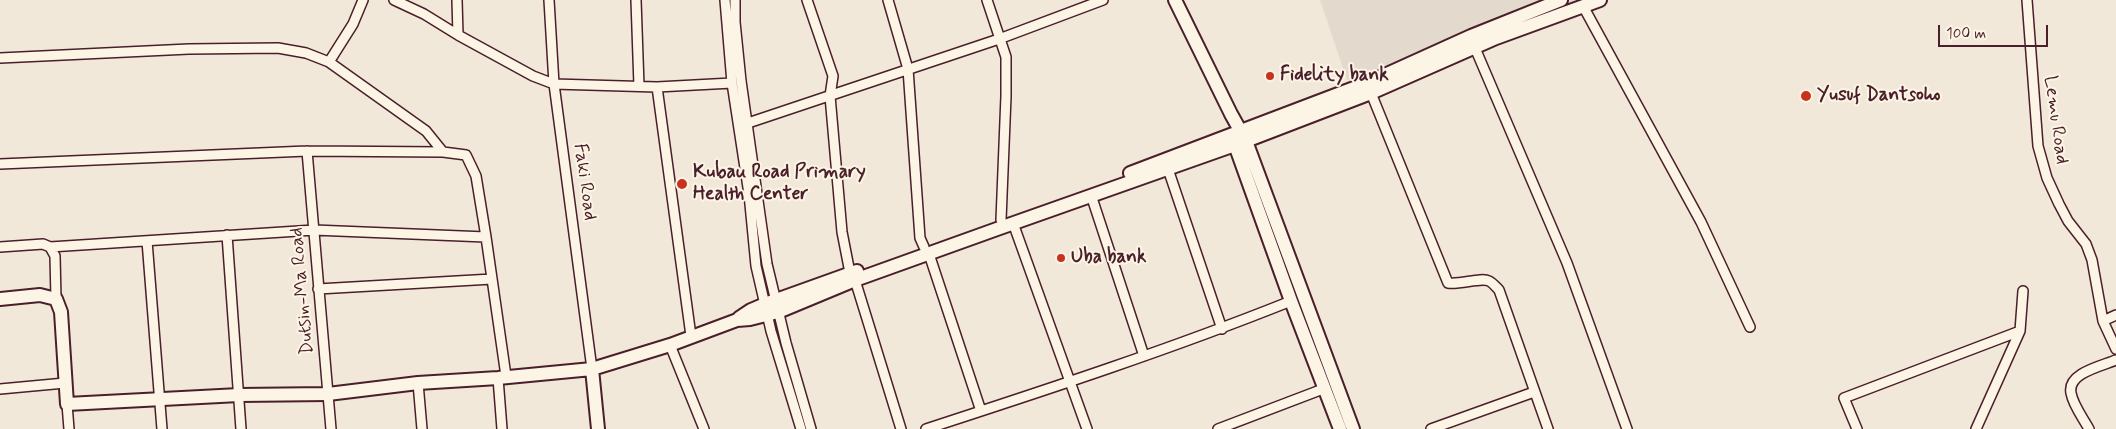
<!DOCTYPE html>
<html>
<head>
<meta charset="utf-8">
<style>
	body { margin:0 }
	#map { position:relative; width:2116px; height:429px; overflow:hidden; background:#f1e8da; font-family:Mynerve,sans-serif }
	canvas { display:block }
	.scale { position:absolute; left:1938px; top:25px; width:110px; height:22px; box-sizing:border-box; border:2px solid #4a1f2b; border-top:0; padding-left:6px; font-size:15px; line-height:18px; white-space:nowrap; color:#4a1f2b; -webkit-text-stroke:4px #fcf5e5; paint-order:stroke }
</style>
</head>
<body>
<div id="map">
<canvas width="2116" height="429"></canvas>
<div class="scale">100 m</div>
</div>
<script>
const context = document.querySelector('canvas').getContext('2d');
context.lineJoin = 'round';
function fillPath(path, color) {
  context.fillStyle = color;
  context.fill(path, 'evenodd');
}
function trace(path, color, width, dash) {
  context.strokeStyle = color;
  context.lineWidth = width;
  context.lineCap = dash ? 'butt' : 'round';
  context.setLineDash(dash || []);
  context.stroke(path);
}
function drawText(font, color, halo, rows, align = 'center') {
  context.font = font + ' Mynerve,sans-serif';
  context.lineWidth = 4;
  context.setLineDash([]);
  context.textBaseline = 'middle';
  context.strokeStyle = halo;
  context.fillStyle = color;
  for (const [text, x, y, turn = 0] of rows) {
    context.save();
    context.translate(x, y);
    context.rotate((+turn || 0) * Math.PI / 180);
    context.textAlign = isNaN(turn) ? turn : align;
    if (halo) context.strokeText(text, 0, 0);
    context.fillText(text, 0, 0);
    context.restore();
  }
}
const built = new Path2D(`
	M1320,0H1576L1347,80Z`);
const street = new Path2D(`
	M394,0L424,14L458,35L533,76L554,84L657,87L732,83
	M457,0L458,35
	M549,0L554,84L592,369
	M636,0L639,86
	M725,0L732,83L749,194L756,266L771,331L801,429
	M735,0V22L741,81L767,264L786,343L811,429
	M807,0L833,76L830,96L842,232L850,273
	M888,0L908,69L920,238L924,247
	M987,0L1006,57V96L1001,220
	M2027,0L2038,146L2047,178L2059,204L2068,221L2086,244L2092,260L2103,321L2116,349
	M1583,6L1701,222L1750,327
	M1475,48L1567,263L1627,429
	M0,58L189,49L278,48L306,53L329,62L426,131L443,152
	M329,62L353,24L363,0
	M657,87L691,336
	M1371,93L1448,283C1460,285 1481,277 1489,281C1493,283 1496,287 1499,290L1548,429
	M748,123L999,39L1103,0
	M307,151L331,429
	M0,164L307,151L443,152L466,155L476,176L486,237L506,376
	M1168,169L1222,329
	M1091,195L1144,356
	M1013,223L1087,429
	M227,235L241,429
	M147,241L162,429
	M0,247L43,244L50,247L314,230L486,237
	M50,247L55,256L56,299
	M929,254L981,411
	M855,280L901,429
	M318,289L492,279
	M2103,321L2116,315
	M670,345L704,429
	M498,378L502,429
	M418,383L422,429
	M0,389L65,383
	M67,404L69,429
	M926,429C1049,389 1171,349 1291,301
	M1218,429L1323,389
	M1431,429L1534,392
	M1857,429L1844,398L2020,331
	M1976,429L2020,331L2023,291
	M2089,429C2083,418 2073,405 2071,393C2067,373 2102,366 2116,360`);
const secondary = new Path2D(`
	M1175,0L1231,114L1246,141L1353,429
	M1234,137L1235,145L1291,301L1340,429
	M1130,173L1367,83L1471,36L1561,0
	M0,299L40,295L56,299L61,312L67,404L239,395L328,394L418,383L498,378L592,369L670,345L737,320L750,319L778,312L855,280L997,229L1246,141L1371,93L1496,38L1600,0
	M739,318L751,310L765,304L857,271
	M592,369L598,429`);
const markers = [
	[1270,76,5,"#c8321e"],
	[1806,96,6,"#c8321e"],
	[682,184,6,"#c8321e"],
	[1061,258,5,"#c8321e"]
];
const poiNames = [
	["Fidelity bank",1280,76],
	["Yusuf Dantsoho",1817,96],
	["Kubau Road Primary",693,173],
	["Health Center",693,195],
	["Uba bank",1071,258]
];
const streetNames = [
	["Lemu Road",2055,120,82],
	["Faki Road",584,182,82],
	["Dutsin-Ma Road",303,291,-95]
];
fillPath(built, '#e4d9cd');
trace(street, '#4a1f2b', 12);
trace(secondary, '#4a1f2b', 16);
trace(street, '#fcf5e5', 9);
trace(secondary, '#fcf5e5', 12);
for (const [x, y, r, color] of markers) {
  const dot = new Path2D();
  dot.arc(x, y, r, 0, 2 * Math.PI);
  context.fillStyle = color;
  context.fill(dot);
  trace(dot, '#fcf5e5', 2);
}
drawText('bold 19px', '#4a1f2b', '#fcf5e5', poiNames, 'left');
drawText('19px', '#4a1f2b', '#fcf5e5', streetNames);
</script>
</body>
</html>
